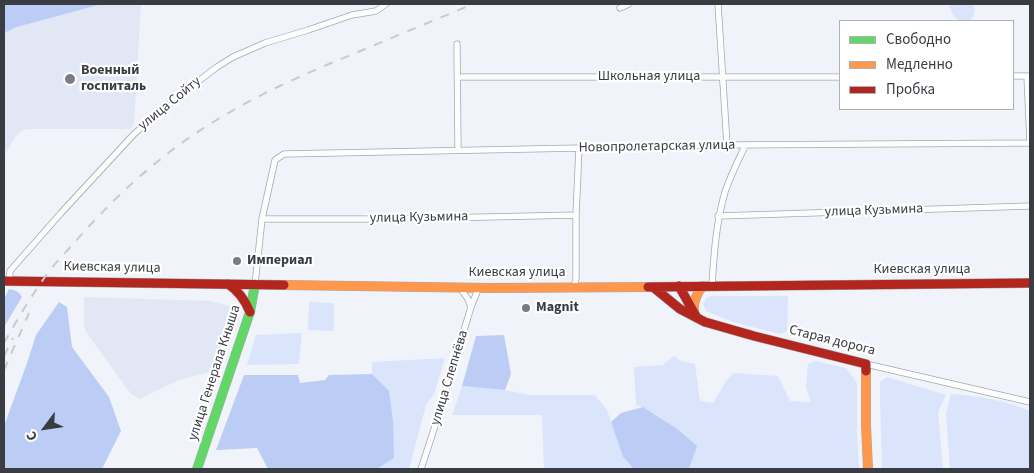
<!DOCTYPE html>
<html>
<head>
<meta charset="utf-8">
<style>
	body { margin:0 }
	#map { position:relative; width:1034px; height:473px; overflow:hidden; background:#f0f3fa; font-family:"Source Sans 3",sans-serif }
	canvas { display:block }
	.frame { position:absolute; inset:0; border:5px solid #3a3c43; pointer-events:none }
	.legend { position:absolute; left:839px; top:20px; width:175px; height:90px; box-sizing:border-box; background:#fff; border:1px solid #b0b1b4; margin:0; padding:6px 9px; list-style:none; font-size:15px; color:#3a3c43 }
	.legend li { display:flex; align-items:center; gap:10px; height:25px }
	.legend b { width:25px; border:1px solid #b0b1b4 }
	.north { position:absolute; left:20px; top:403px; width:50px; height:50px; -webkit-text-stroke:4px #fff; paint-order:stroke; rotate:239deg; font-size:14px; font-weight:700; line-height:20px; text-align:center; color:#3a3c43 }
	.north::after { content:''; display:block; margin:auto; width:18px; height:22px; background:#3a3c43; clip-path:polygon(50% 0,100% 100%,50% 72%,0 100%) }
</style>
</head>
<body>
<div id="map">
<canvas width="1034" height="473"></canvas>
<div class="frame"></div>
<ul class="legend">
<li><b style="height:6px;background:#63d668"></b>Свободно</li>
<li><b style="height:6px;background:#ff974d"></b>Медленно</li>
<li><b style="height:6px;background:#b3261e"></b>Пробка</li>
</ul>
<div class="north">С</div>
</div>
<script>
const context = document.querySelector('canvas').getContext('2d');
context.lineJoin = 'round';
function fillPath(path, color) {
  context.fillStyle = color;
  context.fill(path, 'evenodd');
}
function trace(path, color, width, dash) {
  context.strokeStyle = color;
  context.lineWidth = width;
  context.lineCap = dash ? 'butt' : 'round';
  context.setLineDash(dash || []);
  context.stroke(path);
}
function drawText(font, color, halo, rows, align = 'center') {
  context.font = font + ' "Source Sans 3",sans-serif';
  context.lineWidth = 4.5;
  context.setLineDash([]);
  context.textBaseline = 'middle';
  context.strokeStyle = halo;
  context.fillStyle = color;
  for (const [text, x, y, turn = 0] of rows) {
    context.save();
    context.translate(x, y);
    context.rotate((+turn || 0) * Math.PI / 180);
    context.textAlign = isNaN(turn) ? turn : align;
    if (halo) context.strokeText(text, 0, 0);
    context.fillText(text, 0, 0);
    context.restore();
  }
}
const built = new Path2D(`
	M102,4H141L134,125L131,129H26L20,132L15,137L4,156V33L17,27Z
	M84,297L209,301L230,306L231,336L218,370L179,380L140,399L131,394L86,332L84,324Z`);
const green = new Path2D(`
	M948,4H974C975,11 975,17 969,21C954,21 954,16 948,4Z
	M714,296H788L787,331L780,334L733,322L706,311L703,304L707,297Z
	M309,302L334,303V331L308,330Z
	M302,333L299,364L247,365L256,335Z
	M674,356L681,361L695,364L700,401L713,403L726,381L734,373L778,376L790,401L811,402L806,388L808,364L815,361L846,368L857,383V435L859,469H689L696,446C680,432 657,412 636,405L634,367L663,365Z
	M445,358L434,394L426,405L409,469H377L394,458L389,391L372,374V362Z
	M887,377L946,395L938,412L943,469H882L880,398V382Z
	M462,386L505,390L530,395H595L607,410L623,457L634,469H544L542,415H452Z
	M951,394C978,396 1005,400 1030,411V469H950L946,413Z`);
const forest = new Path2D(`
	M4,4H102L17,27L4,33Z
	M9,289C16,290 19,292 22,297L4,327V299Z
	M59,302L67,307L72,347L109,397L121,431L102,469H4V426L27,363L36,335Z
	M504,335L511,374L505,390L462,386L476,336Z
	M372,374L389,391L393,421L394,458L377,469H268L257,448L216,450L244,375H298L300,383L325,380L329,375Z
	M643,407L676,428L697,446L689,469H634L623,457L611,422L621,413Z`);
const street = new Path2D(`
	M718,4L727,145
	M620,8L629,4
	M457,44L458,150
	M1013,76H1030
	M1027,76L1030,142
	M458,77H840
	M718,216L1030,206
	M262,219H395L576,215
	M9,281L10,271L61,213L134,134L184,92L217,67L233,57L265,43L308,30L352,15L376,11L386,4
	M255,284L262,219L275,160L284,154L727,145L1030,143
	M712,285C714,254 716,223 725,192C730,177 738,161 745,146
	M574,287L576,279V215L579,148
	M460,288L468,299L471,307
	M866,364L1030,402
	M421,469L437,420L471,307L479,287`);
const fast = new Path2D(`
	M197,469L250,312L255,284`);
const slow = new Path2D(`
	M284,285L493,288L648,287
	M694,311C693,301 696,294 703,286
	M866,371V425L868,469`);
const jam = new Path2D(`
	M4,281L284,285
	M228,284C239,291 245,300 250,312
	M679,286L697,318
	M648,287L1030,283
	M653,287L680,309L705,322L754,336L866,364V371`);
const rail = new Path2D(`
	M4,343C18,318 33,293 50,270C58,260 67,251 75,242C116,195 162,153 215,121C260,93 309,72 358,52C396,36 435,20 473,4
	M4,356L13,338
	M4,370L29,313`);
const markers = [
	[70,79,6,"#7a7c83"],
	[237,261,5,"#7a7c83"],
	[526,308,5,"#7a7c83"]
];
const poiNames = [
	["Военный",81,71],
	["госпиталь",81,87],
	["Империал",247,261],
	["Magnit",536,308]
];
const streetNames = [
	["Школьная улица",649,77],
	["улица Сойту",170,104,-39],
	["Новопролетарская улица",657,147,-1],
	["улица Кузьмина",874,211,-2],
	["улица Кузьмина",419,218,-1],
	["Киевская улица",112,268,1],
	["Киевская улица",922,270],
	["Киевская улица",517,273],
	["Старая дорога",832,341,14],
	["улица Генерала Кныша",215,373,-72],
	["улица Слепнёва",450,378,-73]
];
fillPath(built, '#e1e7f5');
fillPath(green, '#dae4fb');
fillPath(forest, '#bccdf5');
trace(street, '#a6a8ae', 7);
trace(fast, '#a6a8ae', 10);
trace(slow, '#a6a8ae', 10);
trace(jam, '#a6a8ae', 10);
trace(street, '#fdfdfe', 5.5);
trace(fast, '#63d668', 9);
trace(slow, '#ff974d', 9);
trace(jam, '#b3261e', 9);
trace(rail, '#c9cacc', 2, [9, 9]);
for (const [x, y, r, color] of markers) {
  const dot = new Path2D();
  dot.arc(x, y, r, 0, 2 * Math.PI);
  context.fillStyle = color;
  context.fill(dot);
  trace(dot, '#fff', 2);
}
drawText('bold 14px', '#3a3c43', '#fff', poiNames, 'left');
drawText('14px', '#3a3c43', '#fff', streetNames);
</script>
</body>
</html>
